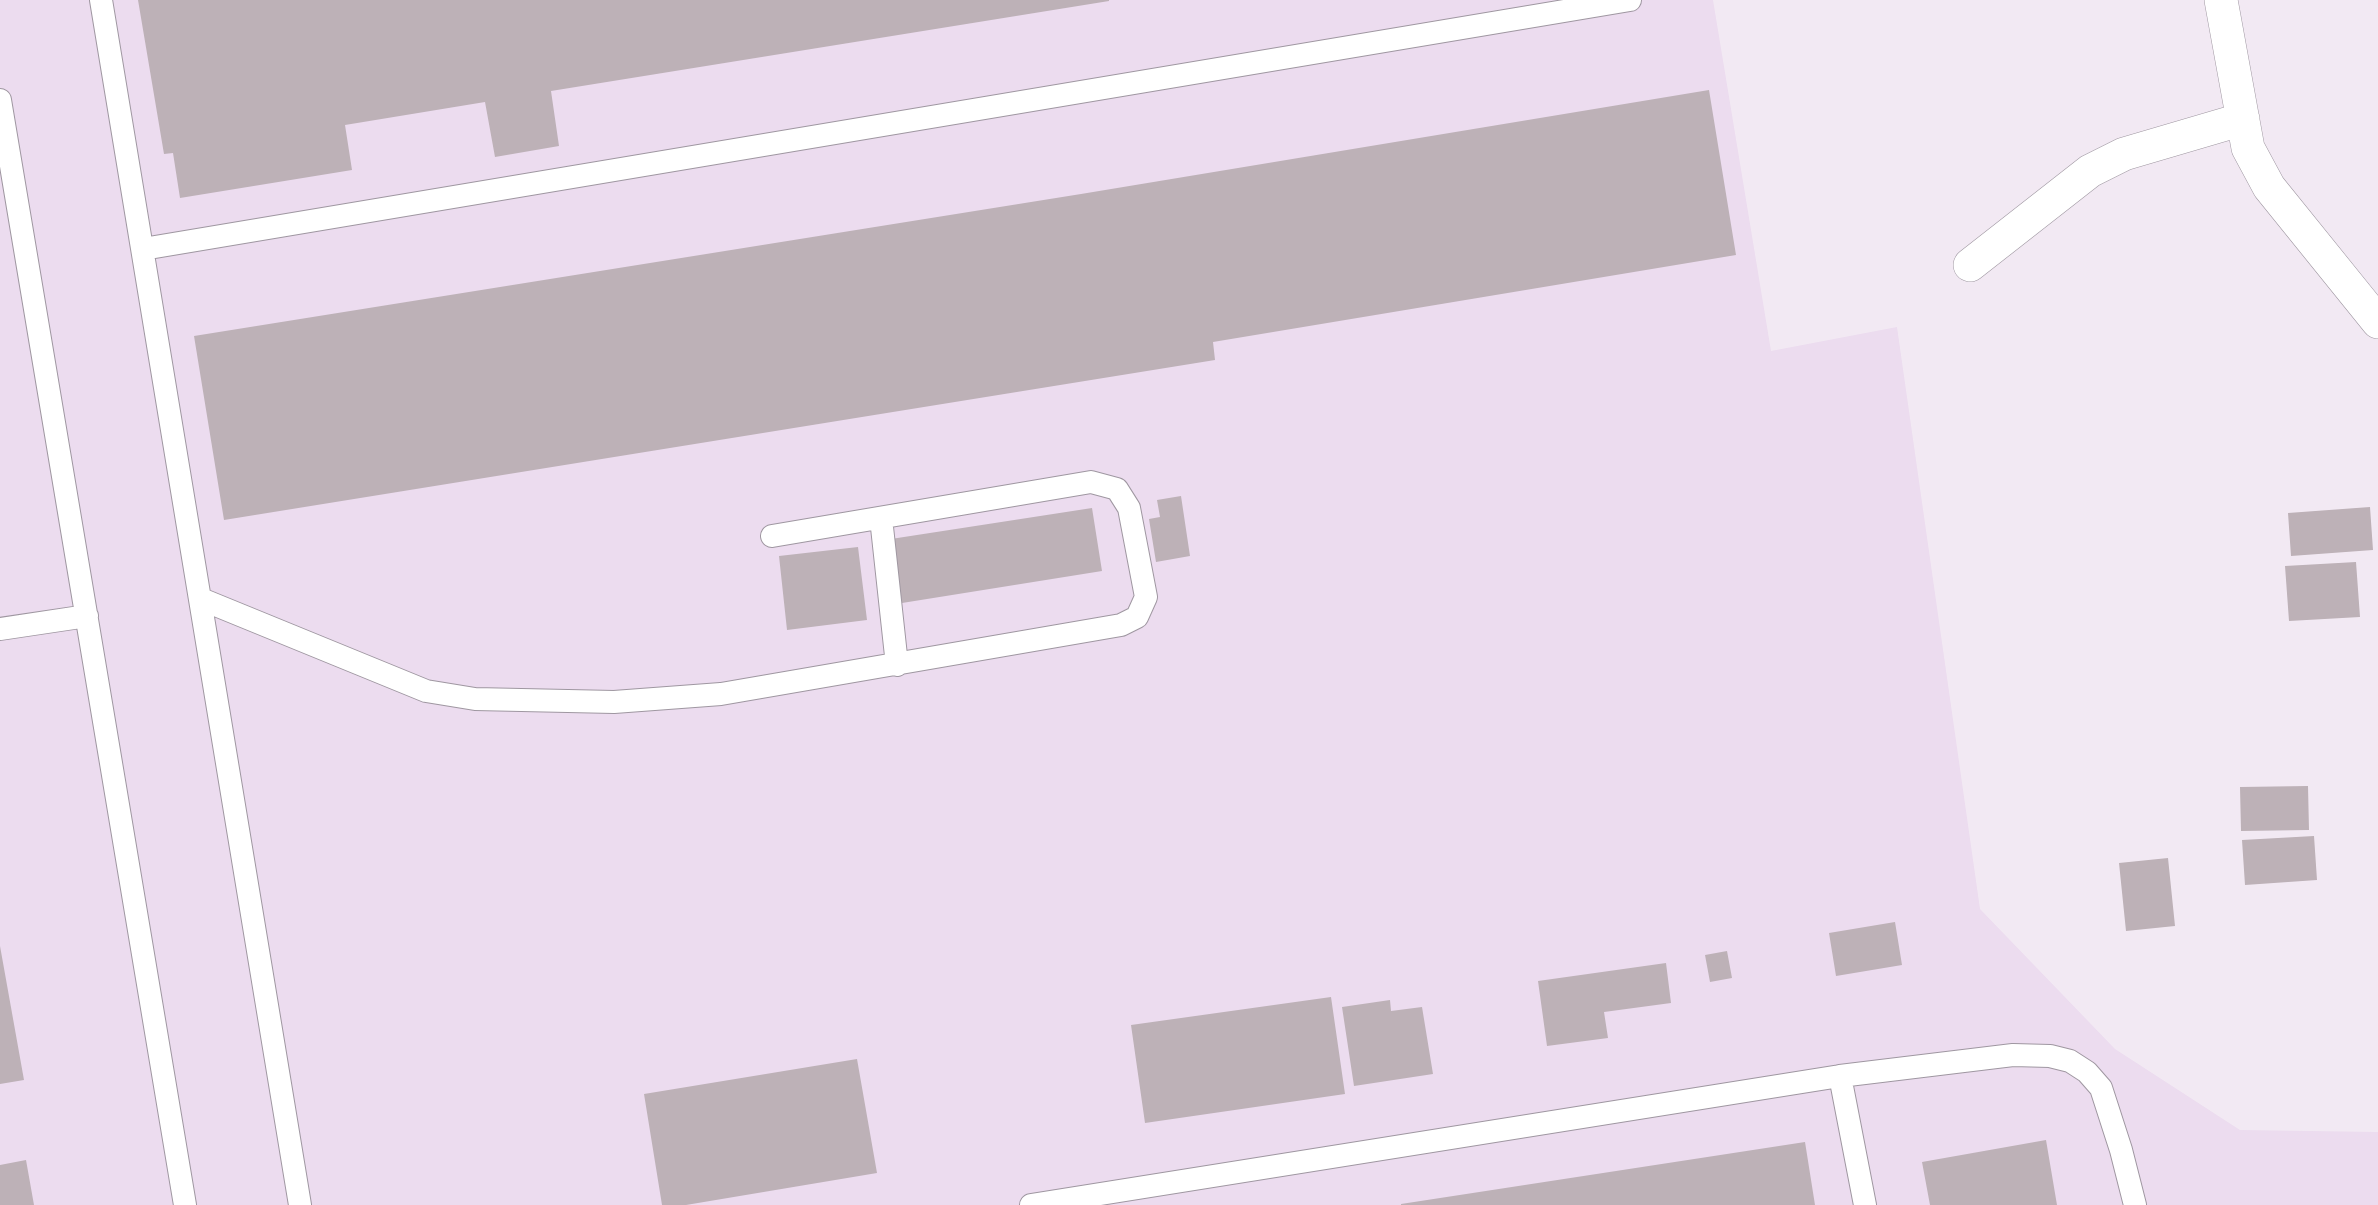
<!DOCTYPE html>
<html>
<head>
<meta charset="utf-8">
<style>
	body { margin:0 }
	canvas { display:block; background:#f2e9f3 }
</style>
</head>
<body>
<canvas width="2378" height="1205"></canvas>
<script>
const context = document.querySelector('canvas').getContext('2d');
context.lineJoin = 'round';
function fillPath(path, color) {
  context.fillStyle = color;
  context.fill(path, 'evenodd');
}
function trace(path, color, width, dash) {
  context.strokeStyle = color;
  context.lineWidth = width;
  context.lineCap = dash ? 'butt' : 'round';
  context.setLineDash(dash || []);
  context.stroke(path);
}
const industrial = new Path2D(`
	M0,0H1713L1771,351L1897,327L1980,909L2115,1049L2240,1130L2378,1132V1205H0Z`);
const building = new Path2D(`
	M138,0H1109V1L551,91L559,146L495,157L485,102L345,125L352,170L180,198L173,153L164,154Z
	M1709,90L1736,255L1213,342L1215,360L224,520L194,336L1081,194Z
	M1181,496L1190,556L1156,562L1149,519L1160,517L1157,500Z
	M2370,507L2373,550L2291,556L2288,513Z
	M1092,508L1102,571L902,603L891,539Z
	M858,547L867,620L787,630L779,556Z
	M2356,562L2360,617L2289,621L2285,566Z
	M2308,786L2309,830L2241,831L2240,787Z
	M2314,836L2317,880L2245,885L2242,840Z
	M2168,858L2175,926L2126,931L2119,863Z
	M1895,922L1902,965L1836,976L1829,933Z
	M0,946L24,1080L0,1084Z
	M1727,951L1732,978L1710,982L1705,955Z
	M1666,963L1671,1003L1604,1012L1608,1038L1547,1046L1538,981Z
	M1331,997L1345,1094L1145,1123L1131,1025Z
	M1390,1000L1391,1011L1422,1007L1433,1074L1354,1086L1342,1007Z
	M857,1059L877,1173L686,1205H662L644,1094Z
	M2046,1140L2057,1205H1930L1922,1162Z
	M1805,1142L1815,1205H1401V1204Z
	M26,1160L34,1205H0V1165Z`);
const lane = new Path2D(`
	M101,0L300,1205
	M0,100L185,1205
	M143,249L1630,0
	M881,518L897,665
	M201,599L426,691L475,699L614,702L721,694L1121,625L1137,617L1146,597L1129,508L1117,489L1091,482L772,536
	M0,629L87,616
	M1840,1076L2013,1055L2050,1056L2070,1061L2087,1072L2101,1088L2121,1150L2135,1205
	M1031,1205L1840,1076L1865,1205`);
const street = new Path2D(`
	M2221,0L2248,148L2269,187L2378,322
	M1970,265L2090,171L2124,154L2243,119`);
fillPath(industrial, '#ecdcef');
fillPath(building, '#bdb1b7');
trace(lane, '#9f97a1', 24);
trace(street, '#9f97a1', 34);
trace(lane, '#fff', 22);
trace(street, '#fff', 33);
</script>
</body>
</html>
